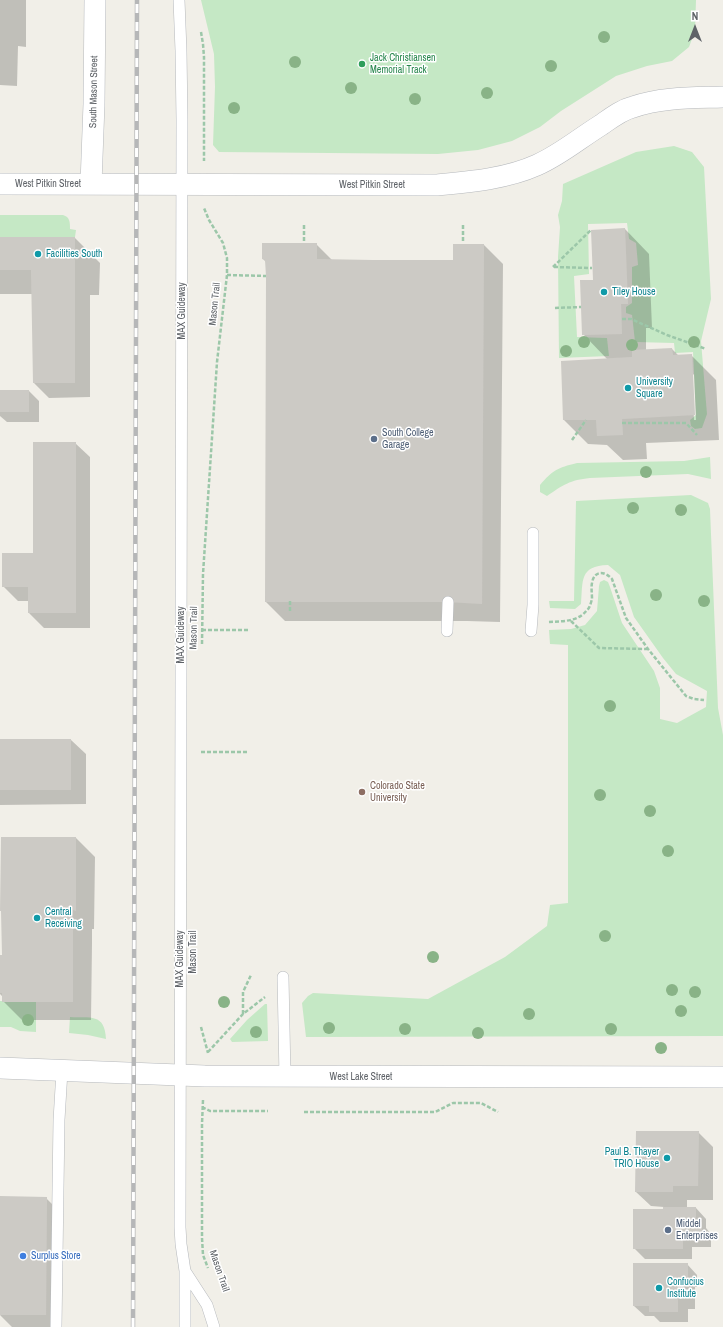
<!DOCTYPE html>
<html>
<head>
<meta charset="utf-8">
<style>
	body { margin:0 }
	#map { position:relative; width:723px; height:1327px; overflow:hidden; background:#f1efe8; font-family:"Archivo Narrow",sans-serif }
	canvas { display:block }
	.north { position:absolute; left:675px; top:8px; width:40px; height:40px; -webkit-text-stroke:3px #fff; paint-order:stroke; rotate:0deg; font-size:11px; font-weight:700; line-height:16px; text-align:center; color:#5f6368 }
	.north::after { content:''; display:block; margin:auto; width:14px; height:18px; background:#5f6368; clip-path:polygon(50% 0,100% 100%,50% 72%,0 100%) }
</style>
</head>
<body>
<div id="map">
<canvas width="723" height="1327"></canvas>
<div class="north">N</div>
</div>
<script>
const context = document.querySelector('canvas').getContext('2d');
context.lineJoin = 'round';
function fillPath(path, color) {
  context.fillStyle = color;
  context.fill(path, 'evenodd');
}
function trace(path, color, width, dash) {
  context.strokeStyle = color;
  context.lineWidth = width;
  context.lineCap = dash ? 'butt' : 'round';
  context.setLineDash(dash || []);
  context.stroke(path);
}
function drawText(font, color, halo, rows, align = 'center') {
  context.font = font + ' "Archivo Narrow",sans-serif';
  context.lineWidth = 3;
  context.setLineDash([]);
  context.textBaseline = 'middle';
  context.strokeStyle = halo;
  context.fillStyle = color;
  for (const [text, x, y, turn = 0] of rows) {
    context.save();
    context.translate(x, y);
    context.rotate((+turn || 0) * Math.PI / 180);
    context.textAlign = isNaN(turn) ? turn : align;
    if (halo) context.strokeText(text, 0, 0);
    context.fillText(text, 0, 0);
    context.restore();
  }
}
const green = new Path2D(`
	M201,0H696L695,31L689,47L672,61L647,66L616,76L561,111L540,127L512,141L478,150L438,154L219,152L213,145L215,87L214,54Z
	M674,146L692,152L704,167L711,299L701,341L707,414L702,428L695,429L691,426L690,420L696,415L693,352L675,353L674,343L635,342L632,315L626,313V307L632,303V267L638,265L636,243L629,239L627,223L588,224L589,274L574,276L577,337L607,338L609,356L559,358L558,257L560,227L558,215L562,201L563,184L636,152Z
	M0,215H63C70,217 70,222 70,229L76,230L75,237H0Z
	M710,457L711,479L688,474L590,478C570,480 563,485 547,496L540,492V485C553,470 557,468 577,463L684,461Z
	M691,495L708,503L710,509L718,708L723,735V1036L306,1037L302,1003L308,996L313,993L428,999L505,957L547,926L550,905L568,903V645L550,644L549,630L571,629L585,625L597,611L599,586L600,582L604,580L608,582L610,587L622,623L654,671L660,688V719L677,723L706,707L707,691L676,674L663,658L634,617L620,575L608,565C579,566 583,581 581,604L575,609L550,608L549,601H574L576,501Z
	M0,1001L36,1002V1032L20,1031L11,1027H0Z
	M265,1004H267L268,1041L232,1042L230,1039L247,1020Z
	M70,1017C90,1018 105,1013 106,1039L88,1035L69,1033Z`);
const shadow = new Path2D(`
	M0,0H26V47L18,46L17,86L0,85Z
	M625,229L649,254L652,328H646V350L672,349L679,356L691,355L716,380L719,440L646,443L647,459L623,460L607,445L588,444L564,420L608,360L583,334L594,281ZM692,373L694,375L696,420H694Z
	M0,238H75L100,263L99,295H90V397L49,398L34,383L33,294H0Z
	M316,244L333,261H454L484,245L503,264L500,622L467,621H285L266,602V262L263,259Z
	M0,391H29L39,401V422H7L0,416Z
	M75,443L90,457V628H44L29,613V601H18L3,586L34,554Z
	M0,740H71L86,754V804L0,805Z
	M76,838L95,857L94,929H92V944L91,1020H22L3,1001V997L0,994V956H3Z
	M698,1132L713,1147V1200H687V1208H696L706,1219V1228L711,1234V1247H692V1259H645L634,1248L664,1210V1207L651,1206L636,1192Z
	M0,1197L46,1198L61,1213L60,1327H12L0,1315Z
	M687,1264L697,1275V1287H695V1309H688V1322H660L654,1316H645L634,1306Z`);
const building = new Path2D(`
	M625,228L628,304H621L622,334L582,335L580,280H593L591,230Z
	M0,237H75V383H33L31,270H0Z
	M262,243H317V259L373,260H453V244H484L482,604L448,602H265L266,276L265,260L262,259Z
	M672,348L673,355L692,354L695,415L622,419L623,435L597,436L596,420H563L561,361L632,357V350Z
	M0,390H29V412H0Z
	M33,442H76V613H28V587H2V553H33Z
	M0,739H71V790H0Z
	M1,837H76V911L73,910V1002H2V993H0V955H2L1,911H0Z
	M636,1131H699L698,1186H673V1192H635Z
	M0,1196L47,1197L46,1315H0Z
	M663,1207H696V1222H702V1238H683V1249H633V1209H663Z
	M633,1263H688V1277H685V1299H678V1312H649V1306H633Z`);
const path = new Path2D(`
	M201,32L203,44L204,57V161
	M304,225V243
	M463,225V243
	M553,267L591,230
	M554,267L592,268
	M227,275L266,276
	M555,308L581,307
	M622,319H631L667,335L706,349
	M622,423H686L697,435
	M572,440L586,420
	M290,601V613
	M571,621L599,648L647,649
	M549,622C563,621 578,622 587,610C590,608 591,602 592,599C592,593 591,588 592,583C594,570 605,571 612,579L626,618L648,649L686,696L694,699L704,700
	M202,630H249
	M202,644L203,574L217,362L227,275V258L223,243L209,220L204,208
	M201,752H249
	M243,1014V992L251,975
	M201,1027L208,1053
	M208,1052L243,1014L265,997
	M203,1100L202,1124V1238L203,1255L208,1268
	M202,1107L210,1111H268
	M304,1112H435L453,1103H481L498,1112`);
const service = new Path2D(`
	M179,0L181,51L182,120L180,1227L181,1244L185,1271V1327
	M447,631L448,602
	M531,631L533,605V533
	M283,977L285,1077
	M185,1271L207,1305L214,1327
	M56,1327L59,1120L62,1071`);
const minor = new Path2D(`
	M0,184L436,185C469,182 506,179 537,165C560,155 580,138 601,125C611,118 621,110 633,107C662,97 693,98 723,97
	M91,184L94,104L95,0
	M0,1068L205,1076L723,1077`);
const rail = new Path2D(`
	M133,1327L137,0`);
const trees = [
	[604,37],
	[295,62],
	[551,66],
	[351,88],
	[487,93],
	[415,99],
	[234,108],
	[584,342],
	[694,342],
	[632,345],
	[566,351],
	[646,472],
	[633,508],
	[681,510],
	[656,595],
	[704,601],
	[610,706],
	[600,795],
	[650,811],
	[668,851],
	[605,936],
	[433,957],
	[672,990],
	[695,992],
	[224,1002],
	[681,1011],
	[529,1014],
	[28,1020],
	[329,1028],
	[405,1029],
	[611,1029],
	[256,1032],
	[478,1033],
	[661,1048]
];
const markers = [
	[362,64,4,"#2e9e5b"],
	[38,254,4,"#0f9aa8"],
	[604,292,4,"#0f9aa8"],
	[628,388,4,"#0f9aa8"],
	[374,439,4,"#5c6f8a"],
	[362,792,4,"#8d6e63"],
	[37,918,4,"#0f9aa8"],
	[667,1158,4,"#0f9aa8"],
	[668,1230,4,"#5c6f8a"],
	[23,1256,4,"#3f7fe0"],
	[659,1288,4,"#0f9aa8"]
];
const leisureNames = [
	["Jack Christiansen",370,58],
	["Memorial Track",370,70]
];
const streetNames = [
	["South Mason Street",94,92,-89],
	["West Pitkin Street",48,184],
	["West Pitkin Street",372,185],
	["Mason Trail",215,304,-84],
	["MAX Guideway",182,311,-90],
	["Mason Trail",194,628,-89],
	["MAX Guideway",181,635,-90],
	["Mason Trail",193,952,-90],
	["MAX Guideway",180,959,-90],
	["West Lake Street",361,1077],
	["Mason Trail",219,1271,71]
];
const cultureNames = [
	["Facilities South",46,254],
	["Tiley House",612,292],
	["University",636,382],
	["Square",636,394],
	["Central",45,912],
	["Receiving",45,924],
	["Paul B. Thayer",659,1152,"right"],
	["TRIO House",659,1164,"right"],
	["Confucius",667,1282],
	["Institute",667,1294]
];
const serviceNames = [
	["South College",382,433],
	["Garage",382,445],
	["Middel",676,1224],
	["Enterprises",676,1236]
];
const educationNames = [
	["Colorado State",370,786],
	["University",370,798]
];
const shopNames = [
	["Surplus Store",31,1256]
];
fillPath(green, '#c5e8c5');
fillPath(shadow, '#0003');
fillPath(building, '#cccac5');
trace(service, '#b5b8bc', 12);
trace(minor, '#b5b8bc', 22);
trace(path, '#9cc7a9', 2.5, [4, 2]);
trace(service, '#fff', 11);
trace(minor, '#fff', 21);
trace(rail, '#b6b7b8', 4.5);
trace(rail, '#fff', 3, [9]);
context.fillStyle = '#89b387';
for (const [x, y] of trees) {
  context.beginPath();
  context.arc(x, y, 6, 0, 2 * Math.PI);
  context.fill();
}
for (const [x, y, r, color] of markers) {
  const dot = new Path2D();
  dot.arc(x, y, r, 0, 2 * Math.PI);
  context.fillStyle = color;
  context.fill(dot);
  trace(dot, '#fff', 1.5);
}
drawText('10px', '#27864d', '#fff', leisureNames, 'left');
drawText('10px', '#5f6368', '#fff', streetNames);
drawText('10px', '#0d838f', '#fff', cultureNames, 'left');
drawText('10px', '#4e5e75', '#fff', serviceNames, 'left');
drawText('10px', '#785e54', '#fff', educationNames, 'left');
drawText('10px', '#366cbe', '#fff', shopNames, 'left');
</script>
</body>
</html>
